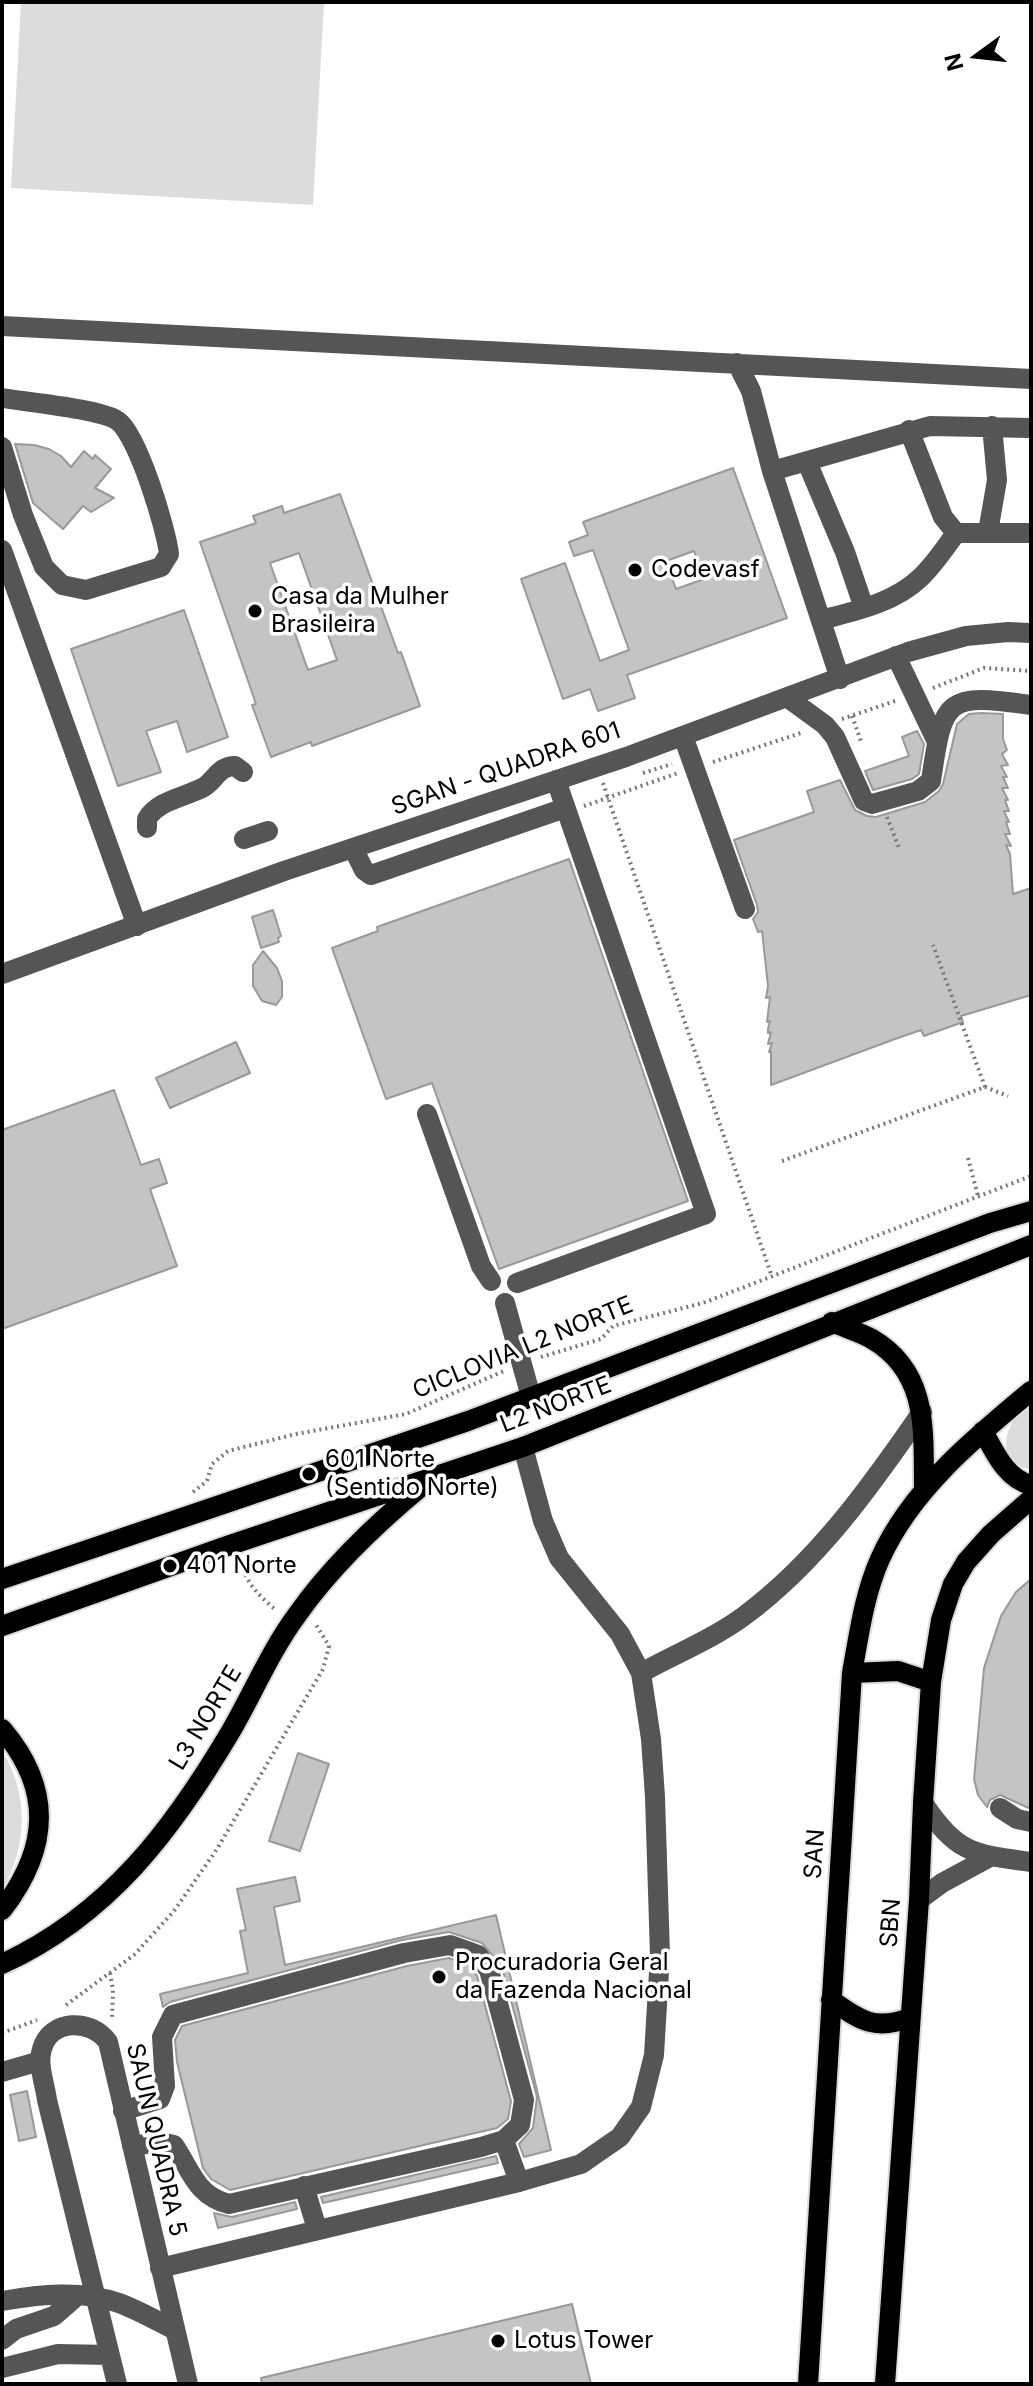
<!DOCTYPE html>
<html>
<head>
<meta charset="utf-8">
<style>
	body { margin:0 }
	#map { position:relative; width:1033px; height:2386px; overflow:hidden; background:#fff; font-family:Inter,sans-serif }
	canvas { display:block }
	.frame { position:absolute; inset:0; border:4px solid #000; pointer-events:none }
	.north { position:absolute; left:937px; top:16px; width:80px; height:80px; -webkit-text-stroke:6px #fff; paint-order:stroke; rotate:255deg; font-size:22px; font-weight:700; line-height:32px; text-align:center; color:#000 }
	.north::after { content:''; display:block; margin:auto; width:28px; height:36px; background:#000; clip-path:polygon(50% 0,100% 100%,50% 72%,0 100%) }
</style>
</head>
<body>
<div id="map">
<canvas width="1033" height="2386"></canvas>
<div class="frame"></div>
<div class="north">N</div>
</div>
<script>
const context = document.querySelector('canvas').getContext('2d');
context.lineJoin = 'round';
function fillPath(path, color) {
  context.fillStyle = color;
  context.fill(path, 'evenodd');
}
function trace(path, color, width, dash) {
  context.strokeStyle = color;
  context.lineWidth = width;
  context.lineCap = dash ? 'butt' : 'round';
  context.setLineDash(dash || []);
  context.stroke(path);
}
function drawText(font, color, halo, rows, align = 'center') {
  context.font = font + ' Inter,sans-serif';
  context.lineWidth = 7;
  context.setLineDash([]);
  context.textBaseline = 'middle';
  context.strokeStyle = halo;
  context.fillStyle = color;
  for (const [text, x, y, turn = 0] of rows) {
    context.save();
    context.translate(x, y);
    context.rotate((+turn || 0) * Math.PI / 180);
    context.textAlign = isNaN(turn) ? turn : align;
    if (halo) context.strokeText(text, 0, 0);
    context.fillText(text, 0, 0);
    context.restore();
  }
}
const green = new Path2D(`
	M21,2H324L313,205L11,188Z
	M1031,1401V1470C990,1459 1007,1420 1031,1401Z
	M2,1750C29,1795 28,1845 2,1890Z`);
const building = new Path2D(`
	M15,444L34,445L49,449L61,456L71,467L84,451L93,459L95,455L111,469L95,488L114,498L91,512L83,506L63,529L33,503Z
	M733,468L787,618L627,675L635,698L598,711L590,689L563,699L521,579L565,563L600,661L629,650L593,550L574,556L569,542L588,535L583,522ZM694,551L704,579L676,589L666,561Z
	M340,494L398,653L401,652L420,706L312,746L311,742L271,757L252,705L256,704L200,542L256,523L253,516L282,506L284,513ZM299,553L337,660L308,670L270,563Z
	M184,610L228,737L187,752L177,721L146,731L161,772L118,786L71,649Z
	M981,713L1003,714V739L1007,750L1002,754L1008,765L1001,766L1007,777H1003L1008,788H1002L1008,800H1005L1009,811H1004L1009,822H1006L1010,834H1005L1011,846L1006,845L1010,854L1013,894L1031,888V995L961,1016L963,1022L924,1036L921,1030L895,1039L771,1085V1051L769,1052L772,1043L768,1044L771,1032L768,1033V1029L770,1021L767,1022L770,997L766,998L768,986L762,931L758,932L753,919L758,912L757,905L734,840L814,812L807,791L840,780L855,810L867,816L876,817L925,802L939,791L943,784L957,724L969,714Z
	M917,731L924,744L919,774L912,779L873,790L865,771L909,756L902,737Z
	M569,859L688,1201L499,1269L432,1083L386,1099L332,948L378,931L377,927Z
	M273,910L281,936L278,938L279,942L261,948L252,917Z
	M263,951L277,968L282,981V997L276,1005L262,1001L253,986V965Z
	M236,1042L250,1073L170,1108L156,1078Z
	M114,1090L141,1165L159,1159L167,1183L150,1189L177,1266L2,1329V1130Z
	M1031,1579V1809L1000,1795L990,1800L987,1807L978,1795L974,1779L984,1668L1001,1616L1016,1592Z
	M298,1753L329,1764L300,1851L269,1841Z
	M295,1877L300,1901L274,1907L285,1965L496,1915L551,2150L524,2157L519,2144L533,2128L537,2097L502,1967L482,1943L449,1932L402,1940L170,2002L163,2007L160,1994L248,1973L240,1931L246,1930L237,1889Z
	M449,1958L470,1966L477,1976L511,2101L508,2119L497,2128L230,2190L211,2179L203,2168L177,2062L175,2040L182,2026L407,1966Z
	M27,2091L36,2137L19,2141L10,2095Z
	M496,2156L498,2163L323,2203L321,2197Z
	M295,2202L297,2209L218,2228L214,2213L232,2217Z
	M572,2304L591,2384H262L261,2378Z`);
const path = new Path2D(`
	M933,688L984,668L1031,671
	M852,716L862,744
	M842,719L898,700
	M713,762L804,732
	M643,773L672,764
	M603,783L772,1277
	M584,806L678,773
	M887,817L899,848
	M985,1087L1008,1096
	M968,1158L978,1196
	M782,1161L985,1087L933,945
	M541,1357L601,1339L613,1326L703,1303L1031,1176
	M193,1492L207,1481L212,1464L228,1451L296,1434L406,1414L506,1370
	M258,1559L249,1562L244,1569C247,1585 264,1600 276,1610
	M110,1973L113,1990L112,2020
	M66,2005L134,1955L174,1911L217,1849L323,1669L329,1646L315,1623
	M2,2033L37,2020`);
const minor = new Path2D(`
	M2,326L1031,379
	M737,363L751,391L772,471L840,679
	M2,398C25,402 102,409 118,421C138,436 166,528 169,554L161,567L86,590L62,585L44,567L23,515L2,447
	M909,430L943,517L956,533
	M807,462L845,552L864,608
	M772,471L930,426L1031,428
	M988,532L997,480L992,426
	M956,533H1031
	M2,550L137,926
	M821,620C855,611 894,603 920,578C934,565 945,548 956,533
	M896,656L937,742
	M788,698L825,725L835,737L864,801L872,804L918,791L931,781C943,697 946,693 1031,705
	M683,736L745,909
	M147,828V819C158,800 186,797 204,787C216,779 219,766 235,766L243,772
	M244,839L268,831
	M353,848L364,870L371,875L565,808
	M2,974L284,871L626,757L908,652L966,636L1008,632L1031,633
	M427,1114L481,1266L491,1281
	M517,1283L706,1214L556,780
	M505,1303L531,1397
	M641,1673C675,1654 713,1639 744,1616C817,1562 871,1486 922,1412
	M923,1803C958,1854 972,1854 1031,1862
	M1000,1808L1017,1819L1031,1822
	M919,1900L942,1883L990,1857
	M2,2072L40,2061
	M123,2111L160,2099L165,2086L162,2037L173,2015L404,1953L450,1945L478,1955L489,1970L524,2100L520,2125L504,2140L481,2147L229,2204C196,2196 191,2170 174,2145L160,2142L132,2146
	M504,2140L519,2182
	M304,2186L317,2229
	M160,2268L519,2182L581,2164L620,2137L641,2107L654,2055L660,1955L655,1797L651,1739L641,1673L620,1634L559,1558L543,1521L523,1447
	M2,2301C41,2294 81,2290 119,2303C138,2310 157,2321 175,2330
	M2,2340L16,2329L54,2316L77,2296
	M2,2368L58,2354L110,2355
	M117,2384L47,2100C45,2084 37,2064 42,2049C50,2019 91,2018 108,2042L188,2384`);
const major = new Path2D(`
	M832,1322C845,1328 860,1332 872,1339C930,1373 923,1433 924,1490
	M983,1431C994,1451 1006,1479 1031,1485
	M2,1579L468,1421L990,1223L1031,1211
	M2,1626L227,1546L523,1447L1031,1245
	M852,1673L898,1671L931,1682
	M2,1729C54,1790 49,1849 2,1910
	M2,1964C109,1915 173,1829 231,1731C253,1693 271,1650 297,1615C332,1565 377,1523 423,1485
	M831,2000C860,2020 874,2031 909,2018
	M808,2384L852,1673C859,1635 864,1595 880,1559C911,1490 973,1439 1031,1391
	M885,2384L919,1900L923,1803L931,1682L941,1620L953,1584L966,1562L991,1534L1031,1499`);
const markers = [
	[635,570,8,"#000"],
	[255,611,8,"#000"],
	[309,1474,8,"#000"],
	[170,1566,8,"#000"],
	[439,1977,8,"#000"],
	[498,2341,8,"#000"]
];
const poiNames = [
	["Codevasf",651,570],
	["Casa da Mulher",271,597],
	["Brasileira",271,625],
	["601 Norte",325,1460],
	["(Sentido Norte)",325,1488],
	["401 Norte",186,1566],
	["Procuradoria Geral",455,1963],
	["da Fazenda Nacional",455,1991],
	["Lotus Tower",514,2341]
];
const streetNames = [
	["SGAN - QUADRA 601",506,769,-19],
	["CICLOVIA L2 NORTE",523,1348,-22],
	["L2 NORTE",556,1405,-21],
	["L3 NORTE",206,1718,-59],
	["SAN",815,1854,-86],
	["SBN",891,1923,-86],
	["SAUN QUADRA 5",156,2140,77]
];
fillPath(green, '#dcdcdc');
fillPath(building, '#c4c4c4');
trace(building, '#999', 2);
trace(major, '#dbdbdb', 24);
trace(path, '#777', 4, [2, 4]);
trace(minor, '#555', 20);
trace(major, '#000', 20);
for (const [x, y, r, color] of markers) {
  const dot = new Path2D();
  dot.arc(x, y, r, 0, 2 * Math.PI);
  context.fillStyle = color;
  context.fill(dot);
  trace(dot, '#fff', 3);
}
drawText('24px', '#000', '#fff', poiNames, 'left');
drawText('24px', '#000', '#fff', streetNames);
</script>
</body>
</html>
